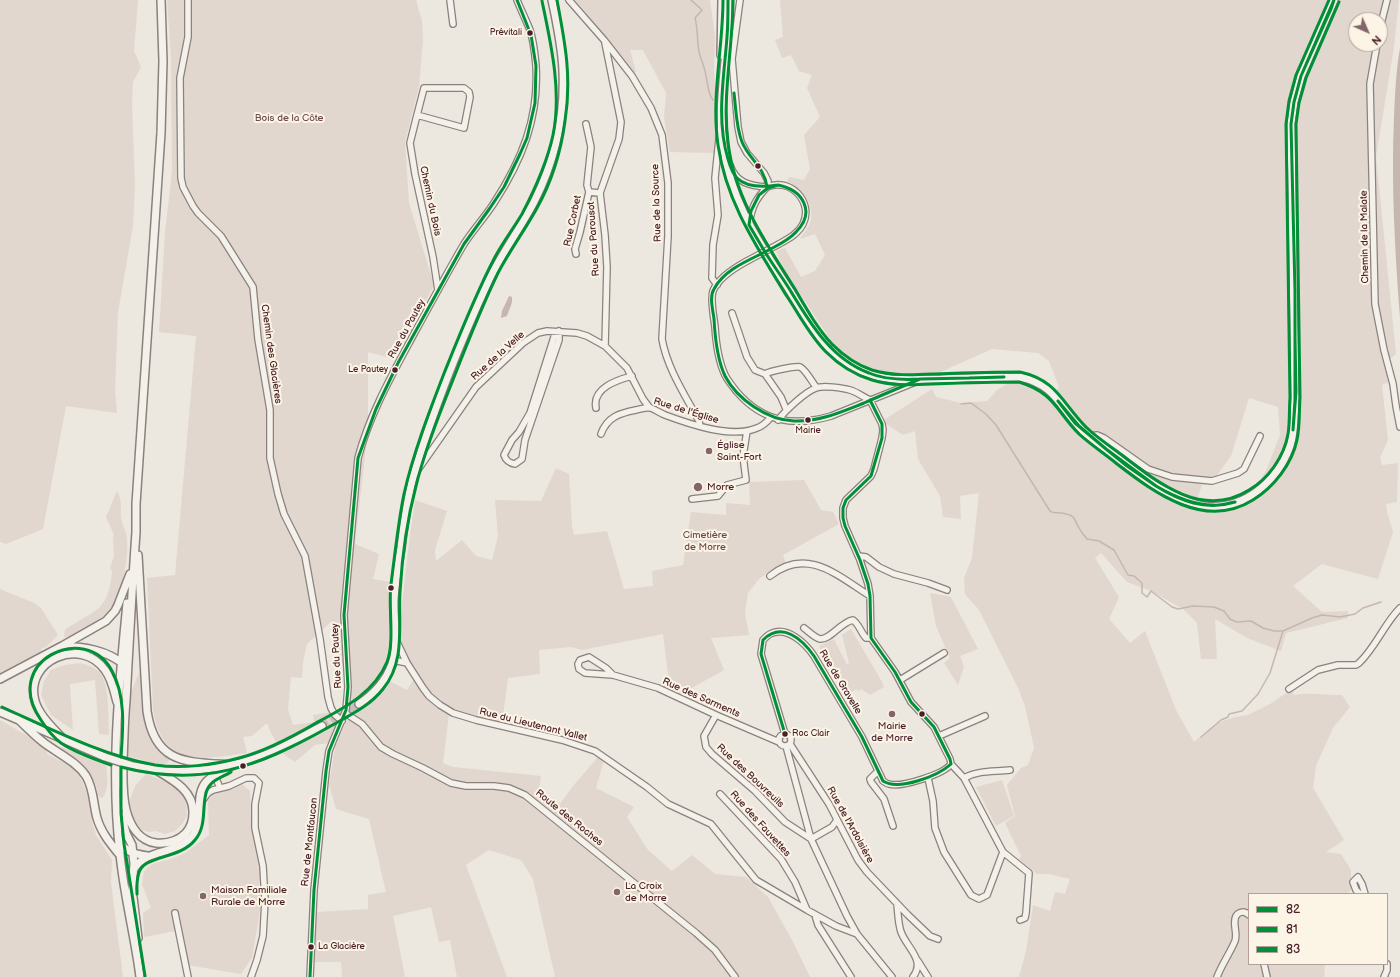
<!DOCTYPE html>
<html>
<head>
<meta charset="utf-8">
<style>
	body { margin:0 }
	#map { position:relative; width:1400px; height:977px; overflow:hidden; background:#ece7df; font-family:"Balsamiq Sans",sans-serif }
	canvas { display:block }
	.legend { position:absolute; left:1248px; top:893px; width:140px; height:72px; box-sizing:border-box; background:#fcf5e5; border:1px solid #b59f9b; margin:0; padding:5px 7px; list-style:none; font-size:12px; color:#4a1f2b }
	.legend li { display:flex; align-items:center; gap:8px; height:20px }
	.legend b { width:20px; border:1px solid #b59f9b }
	.north { position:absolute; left:1348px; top:12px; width:40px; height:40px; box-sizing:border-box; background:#fcf5e5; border:1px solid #b59f9b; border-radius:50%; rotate:135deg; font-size:11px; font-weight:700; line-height:16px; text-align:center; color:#4a1f2b }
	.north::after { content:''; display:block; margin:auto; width:14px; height:18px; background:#83656a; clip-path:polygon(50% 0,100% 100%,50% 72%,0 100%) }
</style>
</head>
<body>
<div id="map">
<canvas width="1400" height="977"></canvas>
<ul class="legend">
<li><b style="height:5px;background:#009037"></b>82</li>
<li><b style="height:5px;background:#009037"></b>81</li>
<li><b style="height:5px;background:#009037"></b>83</li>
</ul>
<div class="north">N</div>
</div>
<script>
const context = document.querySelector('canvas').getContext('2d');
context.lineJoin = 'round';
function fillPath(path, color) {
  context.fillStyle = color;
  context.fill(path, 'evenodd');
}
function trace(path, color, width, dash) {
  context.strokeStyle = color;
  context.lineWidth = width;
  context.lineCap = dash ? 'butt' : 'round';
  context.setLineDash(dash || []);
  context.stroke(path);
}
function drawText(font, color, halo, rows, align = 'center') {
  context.font = font + ' "Balsamiq Sans",sans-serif';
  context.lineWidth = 4;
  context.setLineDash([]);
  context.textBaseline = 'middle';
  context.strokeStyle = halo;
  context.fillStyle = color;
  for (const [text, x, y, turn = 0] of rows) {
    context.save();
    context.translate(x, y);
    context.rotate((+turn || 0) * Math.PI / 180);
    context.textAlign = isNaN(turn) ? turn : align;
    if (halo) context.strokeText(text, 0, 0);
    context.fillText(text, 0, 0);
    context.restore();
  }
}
const built = new Path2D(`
	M851,629L881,680L884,687L870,695L861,689L858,691L857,689L851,692L846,689L838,677L834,676L833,672L849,663L842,635Z
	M216,830L227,832L259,888L261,905L252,958L241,974L187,965L181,931H175L144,937L143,913L151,908L142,884L144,871L152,864L174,858L185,853Z`);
const green = new Path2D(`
	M0,0H138L134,51L141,67L133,82L132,105L135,185L133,226L118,312L115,391L117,413L66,406L43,529L6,544L0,542Z
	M167,0H416L422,21L423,40L419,86L405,142L409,203L434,285L395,359L368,352V429L355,544L379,554L373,579L390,582C390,606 395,655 385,675C378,687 361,698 349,705L350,663L341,665L331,622L307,644L303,662L302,678L291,677L288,709L293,725L314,722L313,715L332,712L336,726L329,743L315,745L295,762L283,754L271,733L267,723L252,736L243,737L247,753C202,759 163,769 153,710L147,578L175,575L196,336L159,332L165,233L172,171L171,58Z
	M574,0H710L715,36L714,72L717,122L714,153L670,152L664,118L666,93L643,50H630L636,72L632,73Z
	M780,0H1399L1394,47L1376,157L1396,354L1384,364L1389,382L1382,385L1388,440L1380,458L1382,465L1398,463L1397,502L1386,504L1387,512L1393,532L1378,579L1322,564L1293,586L1322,612L1348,611V618L1286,633L1281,651L1247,638L1215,619L1217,659H1201L1197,623L1183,609L1151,591L1127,582L1101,553L1095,558L1119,597L1109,619L1130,643L1145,631L1176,710L1194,742L1217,723L1235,717L1248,715L1270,704L1292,689L1294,695C1310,692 1326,695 1342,695L1350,707L1333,728L1316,766L1313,788L1344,840L1326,852L1341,854L1351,870V891L1344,894H1249V964H1325L1324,977H1019L1026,951L1033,905L1050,911L1055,892L1065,894L1070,879L1049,874H1037L1019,859L1021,856L1005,823L1015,816L1007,785L1021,768L1028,765L1034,748L1025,706L1018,688L979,610L965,594L964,578L972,558L979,493L960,496L961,519L943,517L940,496L918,459L915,431L903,435L886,424L884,420L932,389L936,397L961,403L987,401L997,390L1012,381L1029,384L1051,396L1059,387L1049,361L1038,353L992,349L938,373L894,374L872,369L846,356L830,339L783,268L776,251L785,248L801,277L815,271L825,255L815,234L800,239C803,234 810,226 811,220C813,200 802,190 787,181L789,177L804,180L810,169L804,135L820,117L807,88L812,75L799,71L791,55L782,58L775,40L783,37ZM1356,20H1380V44H1356ZM1249,398L1278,407L1280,435L1266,471L1258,483L1239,496L1219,502L1196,501L1205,478H1215L1231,456Z
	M556,468L569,474L572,526L574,535L607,531L624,589L653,586L652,571L683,565L691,512L726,515V503L750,505L749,482L804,480L821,510L833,512L839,524L783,555L786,564L768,572L758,580L748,593L745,613L749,635L711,638L724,670L681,694L668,674L663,634L582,650L571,647L539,650L540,674L508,678L502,724L449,714L443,763L453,767L541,776L539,789L560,804L573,786L598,757L604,760L596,788L634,807L627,817L648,850L672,871L692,855L715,874L746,877L768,897L792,940L810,977H555L533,879L521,860L489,850L466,865L507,977H457L450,940L439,942L431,907L393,916L405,977H342L341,962H313L317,912L368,909V895L386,892L369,819L336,809L329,784L335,748L346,722L375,698L389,681L407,690L417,674L399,641L401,613L409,543L415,500L447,511L435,550L436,561L462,540L476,556L492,560L498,536L495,500L541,501Z
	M117,491C123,503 120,506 121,518C122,525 127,532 127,539C129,559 122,594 109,610C100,622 81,629 68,638L64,637L65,630C94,609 109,613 112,571L110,568L114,556L113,539L114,535L106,517Z
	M0,589L34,603L41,608L58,635L47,646L41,649L43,652L0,675Z
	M930,593L951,597L978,649L960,656L964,667L958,685L944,663L950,658L936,626Z
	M834,639L847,665L833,672L819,646Z
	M80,663C87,665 95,667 100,673C110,684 108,720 109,735L99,734L95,680L70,684L73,730L51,715L41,695L44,681L51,670L65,665Z
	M848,668L854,679L845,683L839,672Z
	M140,670C141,687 141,716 148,732C153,742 161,750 169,758V761L163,766L128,756L130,695Z
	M0,720L26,735L47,750V754L69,765L77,773L82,781L87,794L93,825L96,835L112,860L111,882L123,977H0Z
	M61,747L106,764C107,775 110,790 102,798L98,796C95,768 79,766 61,749Z
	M146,774L169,783L180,791L186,801L187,815L183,823L175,831L165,834L156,831L149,832L141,830L135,823L129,803L135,786Z
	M1002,780L1014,816L996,826L976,787Z
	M242,784L250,791L251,818L261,865L259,888L227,832L216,830L209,835L208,802L211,796Z
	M225,854L229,870L198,879L193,863Z`);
const water = new Path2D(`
	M1400,48V318C1395,251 1391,185 1394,118C1395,94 1396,71 1400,48Z
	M509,296L512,297C513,304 509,309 507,316L501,318L502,311Z`);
const stream = new Path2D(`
	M691,0L702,10L695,18C698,29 697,41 699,52C701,60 705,68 706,76C708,84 708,95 713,100
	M961,404L971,403L986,414L996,425L1050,511C1054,514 1057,512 1062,513C1077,516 1073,518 1079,528C1081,532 1084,535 1087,539L1099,541L1114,550L1128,575L1134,576L1142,583V593L1147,597L1151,591L1172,607L1178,609L1193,606L1214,607L1224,611L1230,619L1234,621L1237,622L1251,621L1263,628L1274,631H1283L1312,618L1322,615L1340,617L1355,614L1363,608L1381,602
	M1201,737L1221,720L1228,717L1229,714L1242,711L1258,694L1270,673L1283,631`);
const majorTunnel = new Path2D(`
	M322,726L359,704`);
const minor = new Path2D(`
	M188,0V37L180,78L181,178L183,187L193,206L198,213L221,236L253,287L258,339L270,410V458L278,494L284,514L305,556L320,639L328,697L331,708L335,715L342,721
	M450,0L453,24
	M569,0L604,40L632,76L651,108L662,135L668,183V236L662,339C667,368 685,395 699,421L700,426
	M740,0L732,59L738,127L741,142L747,153L764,173L768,181L767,187
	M1380,28L1387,0
	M605,43L621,122L619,139L600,193L605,235L607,267L605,346
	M1377,44L1370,84L1375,304L1384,350L1393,384L1396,406L1400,427
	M417,115L424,88H464L469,92L470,97L464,128L417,115L410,143L415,174L433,257L438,290
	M586,124L591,147L587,185L589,192L600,193
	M730,165C736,183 750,186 767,187
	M749,224C752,207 755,200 767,187C790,177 814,202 803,224C798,234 788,239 779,244
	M576,254L575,249L580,232L589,192
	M747,261C736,267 718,278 713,291C710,299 714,318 715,327C716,343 718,360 725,375C728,381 733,387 737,392C763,422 794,427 831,416L918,381
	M717,285L712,278L713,245L718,215L715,178L720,129
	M732,313L747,357L755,370L765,374L781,397L786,409
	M559,331V340L525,440L522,459L515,464C509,463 506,461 504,455L512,440L519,432L530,413L554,337Z
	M765,374C770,371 795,366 800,367C805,369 813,383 816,387
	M870,400L882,424L883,430L882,438L874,469L871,476L846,500L843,508V518L845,526L860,560L868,584L870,596L871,638L895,672L911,702L934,727L950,759L951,764L964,778L1003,852L1029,873L1026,913L1025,918L1020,920
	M596,408C592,388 617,380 632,376
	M778,420C786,410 805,392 816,388C823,385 843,388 850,390C857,392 863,397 870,400
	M601,434C607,417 620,413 636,410C641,409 647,407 651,408C656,410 660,413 665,415C689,424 732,439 757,428C763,426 767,422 771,417
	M1089,436L1097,435L1104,438L1148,469L1172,477L1212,481L1238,473L1244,469L1260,436
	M415,474L476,387L523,343L538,333L547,331L577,333L587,336L605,346L627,368L643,399L649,407
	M692,499L718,496L727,485L746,480L743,456L747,431
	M859,556L866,557L879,567L894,574L928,583L947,590
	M770,576C807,546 838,576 870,596
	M804,628C808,631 815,638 820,639C830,640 841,622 853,620C859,624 861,633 866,638H871
	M396,640L407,663L423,688L429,696L440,705L453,713L476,720L562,740L595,751L647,787L668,804L711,824L756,880L807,910L836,926L857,934
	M392,663L398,661L407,663
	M613,675L606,668L589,657L580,660L578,664L579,669L585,673L613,675L658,688L716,715L779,742
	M900,680L944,653
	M1289,689L1318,670L1338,665H1356L1359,663C1376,647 1384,624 1400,608
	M345,713L362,724L381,747L393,754L423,768L451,783L466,786H494L509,788L525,795L696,933L715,950L735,977
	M716,715L704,736L706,747L712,754L755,791L785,822L811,839L832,827L837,820
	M779 740a6 6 0 1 1 12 0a6 6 0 1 1-12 0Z
	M785,734L761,654L763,640C765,638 768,635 770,634C787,625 806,644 814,656L862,737L883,781C885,782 887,784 889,784C901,788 944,774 951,764
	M939,736L985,716
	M790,744L829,804L858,860L867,872L908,915L930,936L938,939
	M786,746L811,839L847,916L857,934L892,977
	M878,771L870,779L871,782L884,799L893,826
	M215,776L220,788
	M928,778L933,801L935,828L944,852L971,895L979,899L987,895L1003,852
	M964,778C978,770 995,772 1010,770
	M720,794L781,859L795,882L807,910
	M200,804L208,793L213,790L229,786L246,778H254L259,783L255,804V828L263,866L265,901L263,936L257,960L251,977
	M1360,894L1356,890L1353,882L1358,877L1362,884L1365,894
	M897,904C898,913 898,923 901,932C907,948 926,960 913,977
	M175,913L188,977
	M815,915L818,925L851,977
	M918,961L928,977
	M1264,964L1267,977
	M310,977L314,890L326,771L329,751L333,741L346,710L348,687L344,615L358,458C370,413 393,373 415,332C431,303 447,273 464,244C473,230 485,217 494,203C522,160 539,118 536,66C535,55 534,42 530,30C526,20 521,10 517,0
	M1217,977C1222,964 1230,953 1235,941C1238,933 1232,923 1236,916C1239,911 1245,911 1249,915
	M1384,977L1387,970V964`);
const major = new Path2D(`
	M728,0C728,12 728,24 727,36C725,72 718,108 723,144C730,202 760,244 790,291C802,310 813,331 829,348C841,360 857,370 872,375C894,382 919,379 941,379C967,378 994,377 1020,377C1057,385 1059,407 1083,431C1096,442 1110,452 1124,463C1138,473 1151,485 1167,492C1178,498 1192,504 1204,506C1244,511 1277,482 1290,446C1295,431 1294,413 1295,398L1291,124L1294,102L1301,76L1334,0
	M721,55L722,0
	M138,555L147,711C155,766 189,762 234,765
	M127,603C119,686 110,771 120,854C124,896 135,936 140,977
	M63,646C83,647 108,650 124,665
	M0,679L62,646L106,621L115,611L118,605L130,574
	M359,704C374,694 386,681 392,664C399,644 393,621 394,600C395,583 398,565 401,548C404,523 407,498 414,474C434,408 460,342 489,280C502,253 520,229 534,202C554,162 565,116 563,71C562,47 557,23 552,0
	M0,712L105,757
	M18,719C26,727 34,735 43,742C57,753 76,761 86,776C94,789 93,804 97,818C101,832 110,843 119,854
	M62,738C52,727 39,715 35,701C24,660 81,636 105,670C112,679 114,691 117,702
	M231,765C264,759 293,742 322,726
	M133,766C165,772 188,772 221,767
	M156,770C173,780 194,791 193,813C193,820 191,827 186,833C178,841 168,844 156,843C139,841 130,825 126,810C122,794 123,777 123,761C124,741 124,721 126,701C129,645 132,589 136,532V504L161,133L163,61L161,0
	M126,813L124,825L126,833L132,845L134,864L132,889L138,938
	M119,841C125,852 135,854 147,856
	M134,869C147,848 175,855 191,838C207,820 192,797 207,781C214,774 225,770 234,765`);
const minorBridge = new Path2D(`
	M747,261L779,244`);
const majorBridge = new Path2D(`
	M105,757L133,766`);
const bus1 = new Path2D(`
	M728,0C728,12 728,25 727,37C724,78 716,119 728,159C730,166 732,173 737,178C747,188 765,187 778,185
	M1334,0L1331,9L1301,76Z
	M734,93C736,109 736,127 742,142C749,159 765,168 767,187
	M1291,124L1295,291
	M1291,124L1295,291
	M1291,124L1294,102L1301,76
	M778,185C803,190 816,212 796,232C788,241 776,246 765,252L749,225L751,211L759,195L768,188Z
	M765,252C773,265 782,277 790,290C810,323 831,359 869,373C885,380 903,380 920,379
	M765,252C747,261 724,270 714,289C709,297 713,310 714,319C715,338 717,359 725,376C737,399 767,420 794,421C819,422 841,412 864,403C882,395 901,387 920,379
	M1295,291V338
	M1295,291V338
	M969,378L1004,377
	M969,378L1004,377
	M920,379L969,378
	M920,379L969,378
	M870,400L882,424V438L871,476L846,500L843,508V518L845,526L860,560L868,584L870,596L871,638L895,672L911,702L934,727L950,759L951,764
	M1058,401L1079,426L1106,449
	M1058,401L1075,423L1106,449
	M1293,430L1295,400V338
	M1293,430L1296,392L1295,338
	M1106,449L1156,486
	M1106,449L1127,466L1156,486
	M1156,486C1173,496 1192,505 1213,505C1220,506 1228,503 1235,502
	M1156,486C1180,501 1206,511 1235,502
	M785,734L761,654L763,640C782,621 802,639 814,656L862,737L883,781C899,791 938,776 951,764
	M310,977L314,890L326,771L329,751L346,710L348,687L344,615L358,458L376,409L398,363L464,244L490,208L504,187L520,154L527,138L535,103L536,66L531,35L517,0`);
const bus2 = new Path2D(`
	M723,0C723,48 711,97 718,145C726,202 757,247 786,295C799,314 809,335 826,352C838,364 855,375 872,380C891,386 912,385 932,384C961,383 990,382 1019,382C1055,393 1056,411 1079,434C1091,445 1105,454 1117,464C1156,494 1205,530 1253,500C1274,487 1292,464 1297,440C1300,426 1299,412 1300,398L1296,124L1299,103L1306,78L1339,2
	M111,765C94,759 76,753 61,743C53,737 46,728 41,720C0,661 86,621 112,671C126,697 123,728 121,757
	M137,894C137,886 136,878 140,870C147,856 181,858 195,840C210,823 198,796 212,783C217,778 225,776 231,772
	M145,976L124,844L121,813V767C203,788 258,767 329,727C348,716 369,707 383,689C406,661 398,625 400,592C402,557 407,520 416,486C423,457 434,428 445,400C462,357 478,314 498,273C510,250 525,230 537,208C552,181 561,151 565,121C572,78 565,42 557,0`);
const bus3 = new Path2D(`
	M733,0C733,47 722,95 728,142C734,197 766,243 795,289C806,308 817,328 832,344C843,355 857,365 872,370C892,376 912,375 932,374C962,373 991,372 1020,372C1057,380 1062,403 1086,427C1096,437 1110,446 1122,455C1158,483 1203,519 1249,490C1268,479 1284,457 1288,434C1290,422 1289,410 1290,398L1286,124L1289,101L1296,75L1329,0
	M2,707C51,729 101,755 155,765C181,769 214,765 239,758C266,751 292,737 316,723C344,708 374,693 387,662C395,642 388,606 391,584C395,554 398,523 404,494C413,454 428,415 443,376C459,336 475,295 495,257C503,242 513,229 522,214C535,189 547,163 553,135C562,92 551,44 542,1`);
const markers = [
	[530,33,3.5,"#4a1f2b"],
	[758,166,3.5,"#4a1f2b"],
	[395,370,3.5,"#4a1f2b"],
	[808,420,3.5,"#4a1f2b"],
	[709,451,4,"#83656a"],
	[698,487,5,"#83656a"],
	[391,588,3.5,"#4a1f2b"],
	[892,714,4,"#83656a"],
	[922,714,3.5,"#4a1f2b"],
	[785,734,3.5,"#4a1f2b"],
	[243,766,3.5,"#4a1f2b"],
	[617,892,4,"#83656a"],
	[203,896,4,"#83656a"],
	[311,947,3.5,"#4a1f2b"]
];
const busNames = [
	["Prévitali",522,33],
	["Le Pautey",388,370],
	["Mairie",808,431,"center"],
	["Roc Clair",792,734,"left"],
	["La Glacière",318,947,"left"]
];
const parkNames = [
	["Bois de la Côte",289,118],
	["Cimetière",705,535],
	["de Morre",705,547]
];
const streetNames = [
	["Chemin du Bois",430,201,78],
	["Rue de la Source",657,203,-92],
	["Rue Corbet",573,221,-78],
	["Chemin de la Malate",1365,237,-91],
	["Rue du Parousot",594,239,-94],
	["Rue du Pautey",407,329,-61],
	["Chemin des Glacières",271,354,82],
	["Rue de la Velle",498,356,-42],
	["Rue de l'Église",686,411,17],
	["Rue du Pautey",337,656,-93],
	["Rue de Gravelle",840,682,59],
	["Rue des Sarments",701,698,24],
	["Rue du Lieutenant Vallet",533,725,14],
	["Rue des Bouvreuils",750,776,43],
	["Route des Roches",569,818,39],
	["Rue des Fauvettes",760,824,48],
	["Rue de l'Ardoisière",850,825,61],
	["Rue de Montfaucon",310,842,-84]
];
const poiNames = [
	["Église",717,445],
	["Saint-Fort",717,457],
	["Morre",707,487],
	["Mairie",892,726,"center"],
	["de Morre",892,738,"center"],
	["La Croix",625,886],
	["de Morre",625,898],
	["Maison Familiale",211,890],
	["Rurale de Morre",211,902]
];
fillPath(built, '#e2d7ce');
fillPath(green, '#e1d7ce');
fillPath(water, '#c6b6b0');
trace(stream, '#c6b6b0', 1.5);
trace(majorTunnel, '#ccbfbb', 7, [7, 3.5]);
trace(minor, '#8b817f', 8);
trace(major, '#8b817f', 10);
trace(minor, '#f4f0ea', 5.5);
trace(major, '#f4f0ea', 7);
trace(minorBridge, '#8b817f', 8, []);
trace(majorBridge, '#8b817f', 10, []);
trace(minorBridge, '#f4f0ea', 5.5);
trace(majorBridge, '#f4f0ea', 7);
trace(bus1, '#009037', 3);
trace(bus2, '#009037', 3);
trace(bus3, '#009037', 3);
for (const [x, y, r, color] of markers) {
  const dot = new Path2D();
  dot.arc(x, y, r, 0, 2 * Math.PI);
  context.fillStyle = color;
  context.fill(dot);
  trace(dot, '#fcf5e5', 1.5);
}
drawText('9px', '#4a1f2b', '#fcf5e5', busNames, 'right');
drawText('10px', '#6e4a50', '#fcf5e5', parkNames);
drawText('10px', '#4a1f2b', '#fcf5e5', streetNames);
drawText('10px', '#4a1f2b', '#fcf5e5', poiNames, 'left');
</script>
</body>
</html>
